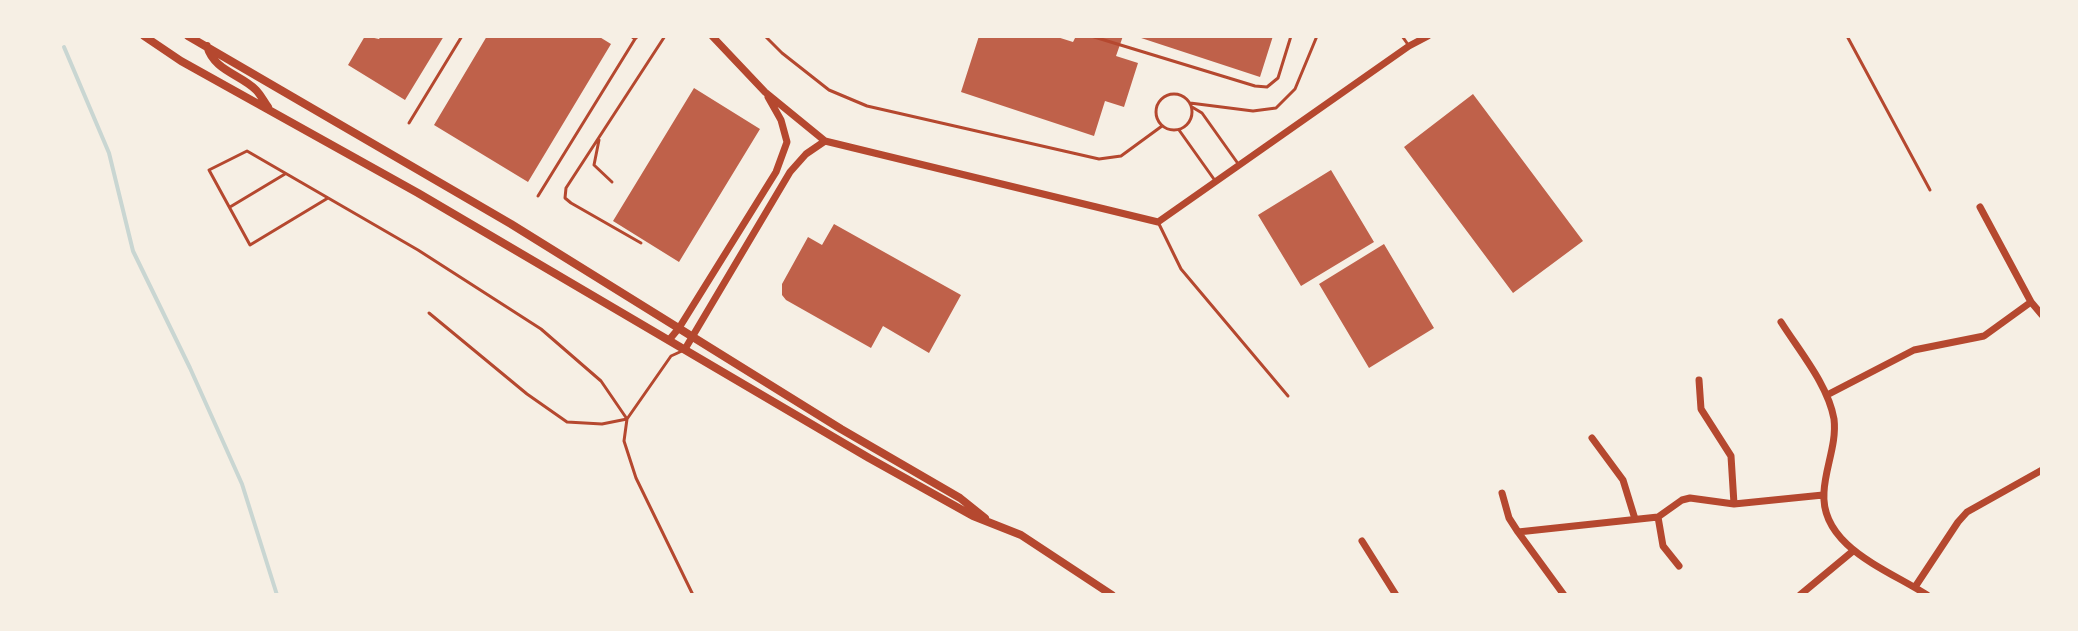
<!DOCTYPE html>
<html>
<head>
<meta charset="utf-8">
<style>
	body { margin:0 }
	#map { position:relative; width:2078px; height:631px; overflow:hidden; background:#f6efe4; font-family:"Noto Sans",sans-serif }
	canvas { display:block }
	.frame { position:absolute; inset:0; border:38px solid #f6efe4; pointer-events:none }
</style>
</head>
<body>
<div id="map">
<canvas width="2078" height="631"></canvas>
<div class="frame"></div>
</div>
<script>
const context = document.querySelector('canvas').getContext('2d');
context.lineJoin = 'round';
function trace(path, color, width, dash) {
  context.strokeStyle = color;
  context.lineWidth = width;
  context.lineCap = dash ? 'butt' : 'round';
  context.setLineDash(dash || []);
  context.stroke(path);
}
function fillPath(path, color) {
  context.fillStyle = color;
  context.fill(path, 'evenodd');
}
const stream = new Path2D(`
	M64,47L109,153L133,251L190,368L242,484L277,595`);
const building = new Path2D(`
	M365,36L379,39L381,36H444L405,100L348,65Z
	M487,36H598L611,44L528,182L434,125Z
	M979,36H1054L1073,42L1076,36H1123L1116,56L1138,63L1124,107L1105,101L1094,136L961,92Z
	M1135,36H1273L1260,77Z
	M694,88L760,129L679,262L613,221Z
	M1473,94L1583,241L1513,293L1404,147Z
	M1331,170L1374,242L1301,286L1258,215Z
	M834,224L961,295L929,353L883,326L871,348L786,300L782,295V284L808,237L822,245Z
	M1384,244L1434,328L1369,368L1319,284Z`);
const service = new Path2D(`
	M631,36L635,39L638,36
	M765,36L782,53L829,90L867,106L1099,159L1121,156L1162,126
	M1091,36L1255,86L1267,87L1278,78L1291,36
	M1402,36L1409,46
	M1847,36L1930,190
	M1156 112a18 18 0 1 1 36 0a18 18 0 1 1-36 0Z
	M1190,103L1253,111L1276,108L1295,89L1317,36
	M1192,107L1202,113L1239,165
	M409,123L462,36
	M1179,130L1216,182
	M599,140L594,165L612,182
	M538,196L635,39
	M328,198L250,245L209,170L247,151L418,250L541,329L601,381L627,419L602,424L567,422L527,394L429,313
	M230,207L285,174
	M1158,222L1181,269L1288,396
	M641,243L571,203L565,198L566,188L665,36
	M682,351L671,356L627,419L624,441L636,478L693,595`);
const minor = new Path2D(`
	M712,36L765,92L825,141L1158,222L1409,46L1428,36
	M1980,207L2031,302L2042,315
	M1781,322C1800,352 1828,385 1834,419C1837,444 1825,468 1824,492C1820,547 1889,570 1927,595
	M669,340L679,328L776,172L787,142L781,120L768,97
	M685,349L790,172L806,154L825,141
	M1699,380L1701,409L1731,456L1734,504
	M1827,395L1914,350L1984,336L2031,302
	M1592,438L1623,480L1635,519
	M1502,493L1509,518L1518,532
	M1658,517L1663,546L1679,566
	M1362,541L1396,595
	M1915,587L1958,522L1967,512L2042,470
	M1564,595L1518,532L1658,517L1682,500L1690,498L1734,504L1823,495
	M1800,595L1853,551`);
const tertiary = new Path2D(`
	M144,36L181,61L418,193L869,458L973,516L1021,535L1112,595
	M188,36L511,224L841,429L960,498L985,518
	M207,46C214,71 240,74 256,90C261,95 264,102 268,107`);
trace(stream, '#c9d6d2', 4);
fillPath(building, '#bf614a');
trace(service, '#b5482f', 3);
trace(minor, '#b5482f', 7);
trace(tertiary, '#b5482f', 8);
</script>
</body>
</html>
